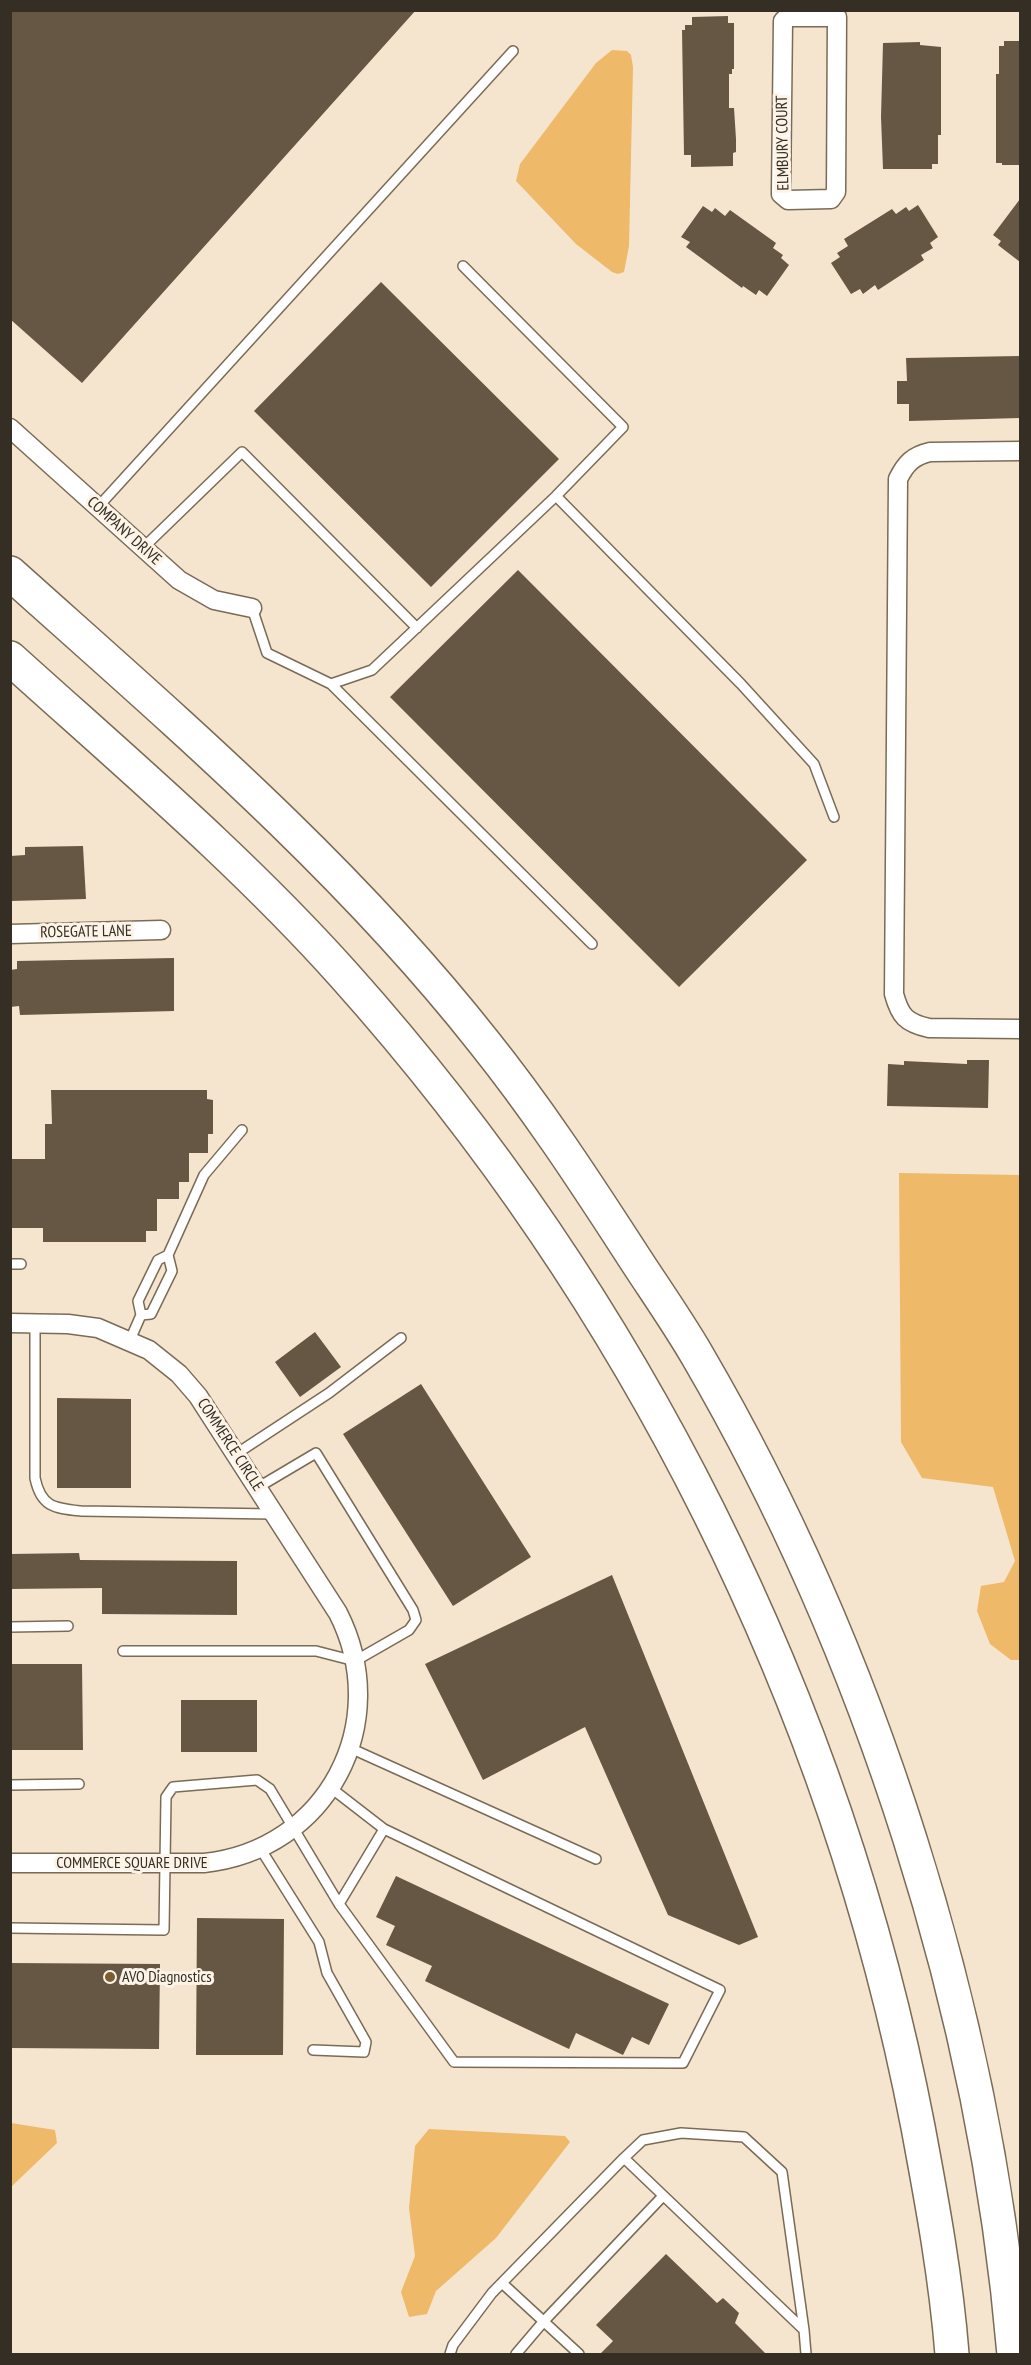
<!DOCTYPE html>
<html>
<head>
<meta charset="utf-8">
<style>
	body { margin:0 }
	#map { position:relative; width:1031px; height:2365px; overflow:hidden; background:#f5e5ce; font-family:"PT Sans Narrow",sans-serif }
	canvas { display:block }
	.frame { position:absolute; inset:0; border:12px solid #342e25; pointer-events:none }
</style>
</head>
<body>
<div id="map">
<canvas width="1031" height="2365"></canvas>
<div class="frame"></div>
</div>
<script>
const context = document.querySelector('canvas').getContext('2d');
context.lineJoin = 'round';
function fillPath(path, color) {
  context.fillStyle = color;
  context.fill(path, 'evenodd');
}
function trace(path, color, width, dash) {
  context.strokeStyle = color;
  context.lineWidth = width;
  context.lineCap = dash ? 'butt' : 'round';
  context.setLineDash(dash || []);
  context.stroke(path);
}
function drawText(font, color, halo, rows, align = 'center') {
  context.font = font + ' "PT Sans Narrow",sans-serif';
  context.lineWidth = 6;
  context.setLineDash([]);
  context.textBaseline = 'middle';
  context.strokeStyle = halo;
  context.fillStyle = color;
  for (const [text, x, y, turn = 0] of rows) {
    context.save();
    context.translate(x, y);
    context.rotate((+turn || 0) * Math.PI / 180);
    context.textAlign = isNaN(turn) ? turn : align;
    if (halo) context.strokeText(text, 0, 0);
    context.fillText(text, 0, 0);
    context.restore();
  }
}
const water = new Path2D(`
	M612,50L627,51L631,55L633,67L629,246L624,272L618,274L612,272L576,244L516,181L520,164L596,63Z
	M899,1173L1020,1175V1660H1011L990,1644L977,1611L981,1586L1004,1582L1015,1561L993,1487L922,1478L901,1442Z
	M11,2123L55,2130L57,2143L11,2187Z
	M429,2129L565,2136L570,2142L496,2238L436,2291L427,2314L409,2317L401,2292L415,2256L409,2208L415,2146Z`);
const building = new Path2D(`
	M10,10H416L82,383L10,319Z
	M728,16V23H734V69H732V74H729V108H734L736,139V152L733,153V166L691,167V155H684L682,30H685V25H692V17Z
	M1004,41H1020V165H1002V163H996V74H999V46H1004Z
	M920,42V45L941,47V135H938V164H932V169H883L881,117L883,43Z
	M1020,199V262L998,245L1001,241L993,235Z
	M918,205L938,237L930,243L933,248L921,255L924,260L878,290L875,285L863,294L860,289L851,294L831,263L840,257L837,253L848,246L844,239L892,209L896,214L906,207L909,211Z
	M703,206L712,212L715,208L725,216L730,210L776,243L773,248L783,255L781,258L789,265L767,296L759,290L756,295L743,286L742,288L686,247L690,242L681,237Z
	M381,282L559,459L431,587L254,411Z
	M1020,356V418L909,421V404H897V381H907L906,358Z
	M518,570L807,860L679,987L390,697Z
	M83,846L86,899L10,901V856L25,855V847Z
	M174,958V1011L20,1015L19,1006L10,1007V970L17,969V961Z
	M967,1060H989L988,1108L887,1106L888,1064L904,1065V1061L967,1064Z
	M51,1090H207V1099L213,1100V1134H208V1153H189V1182H179V1199H157V1231H146V1242H43V1228H10V1159H45V1124H52Z
	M315,1332L341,1367L300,1397L275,1362Z
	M421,1384L531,1557L453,1606L343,1434Z
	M57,1398L131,1399V1488H57Z
	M79,1553L80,1560L237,1561V1615L102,1614V1588L10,1589V1554Z
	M612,1575L758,1937L739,1945L668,1915L585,1727L483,1780L425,1664Z
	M10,1664H82L83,1750H10Z
	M181,1700H257V1752H181Z
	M396,1876L669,2004L649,2045L632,2037L623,2055L576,2033L569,2049L425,1981L432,1966L386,1945L395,1926L376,1917Z
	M197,1918L284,1919L283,2055H196Z
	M10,1963L160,1964L159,2049L10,2048Z
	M666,2254L717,2303L723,2298L739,2313L735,2323L767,2355H599L613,2341L596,2325Z`);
const service = new Path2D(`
	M556,496L741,684L814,764L834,817
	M98,507L513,51
	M143,548L242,452L417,628
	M252,608L267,653L331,684L372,670L556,496L623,427L463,266
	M331,684L592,944
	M168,1255L204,1175L242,1130
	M10,1264H21
	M35,1324V1478C41,1507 54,1508 81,1511L273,1514
	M130,1340L141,1315L138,1301L158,1260L168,1255L172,1271L151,1314L141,1315
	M236,1454L329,1393L401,1338
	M10,1627L68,1626
	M123,1651H316L355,1661L409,1630L416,1620L413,1610L316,1453L257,1488
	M350,1748L596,1859
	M10,1785L79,1784
	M260,1848L319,1942L327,1973L366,2042L364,2052L313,2050
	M339,1904L384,1829
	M10,1928L164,1930L166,1797L173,1787L257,1780L270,1789L339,1904L454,2062L683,2063L720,1990L384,1829L331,1788
	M624,2158L643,2140L681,2133L744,2137L782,2172L804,2330
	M502,2283L579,2354
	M450,2354L453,2345L492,2293L624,2158L804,2330L806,2354
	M516,2354L544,2321L663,2196`);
const minor = new Path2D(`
	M787,17H837L836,192L831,199L788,200L781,194L783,21Z
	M10,428L179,580L214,600L252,608
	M1020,451L930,452C913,456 906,463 898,479L894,994C900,1016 906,1023 929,1028L1020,1029
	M10,934L161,930
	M10,1323L68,1324L98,1328L149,1350L179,1374L198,1396L338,1613C394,1723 327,1850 204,1863H10`);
const motorway = new Path2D(`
	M10,573C175,721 345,866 483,1041C536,1107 582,1177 628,1248C651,1284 676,1319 697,1355C870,1651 985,2013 1014,2354
	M10,658C124,761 242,861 344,975C634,1299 836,1700 918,2127C932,2202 946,2278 952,2354`);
const markers = [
	[110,1977,6,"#7a5d31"]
];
const streetNames = [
	["ELMBURY COURT",783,143,-91],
	["COMPANY DRIVE",124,531,42],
	["ROSEGATE LANE",86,932,-1],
	["COMMERCE CIRCLE",230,1445,57],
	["COMMERCE SQUARE DRIVE",132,1863]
];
const poiNames = [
	["AVO Diagnostics",122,1977]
];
fillPath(water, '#eeb969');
fillPath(building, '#655744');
trace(service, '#7a6b57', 12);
trace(minor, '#7a6b57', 21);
trace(motorway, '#7a6b57', 36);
trace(service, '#fff', 9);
trace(minor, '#fff', 18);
trace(motorway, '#fff', 33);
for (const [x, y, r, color] of markers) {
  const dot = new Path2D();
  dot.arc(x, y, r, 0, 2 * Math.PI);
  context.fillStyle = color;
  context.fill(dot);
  trace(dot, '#fdf3e6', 2);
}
drawText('16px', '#342e25', '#fdf3e6', streetNames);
drawText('16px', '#342e25', '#fdf3e6', poiNames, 'left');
</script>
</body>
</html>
